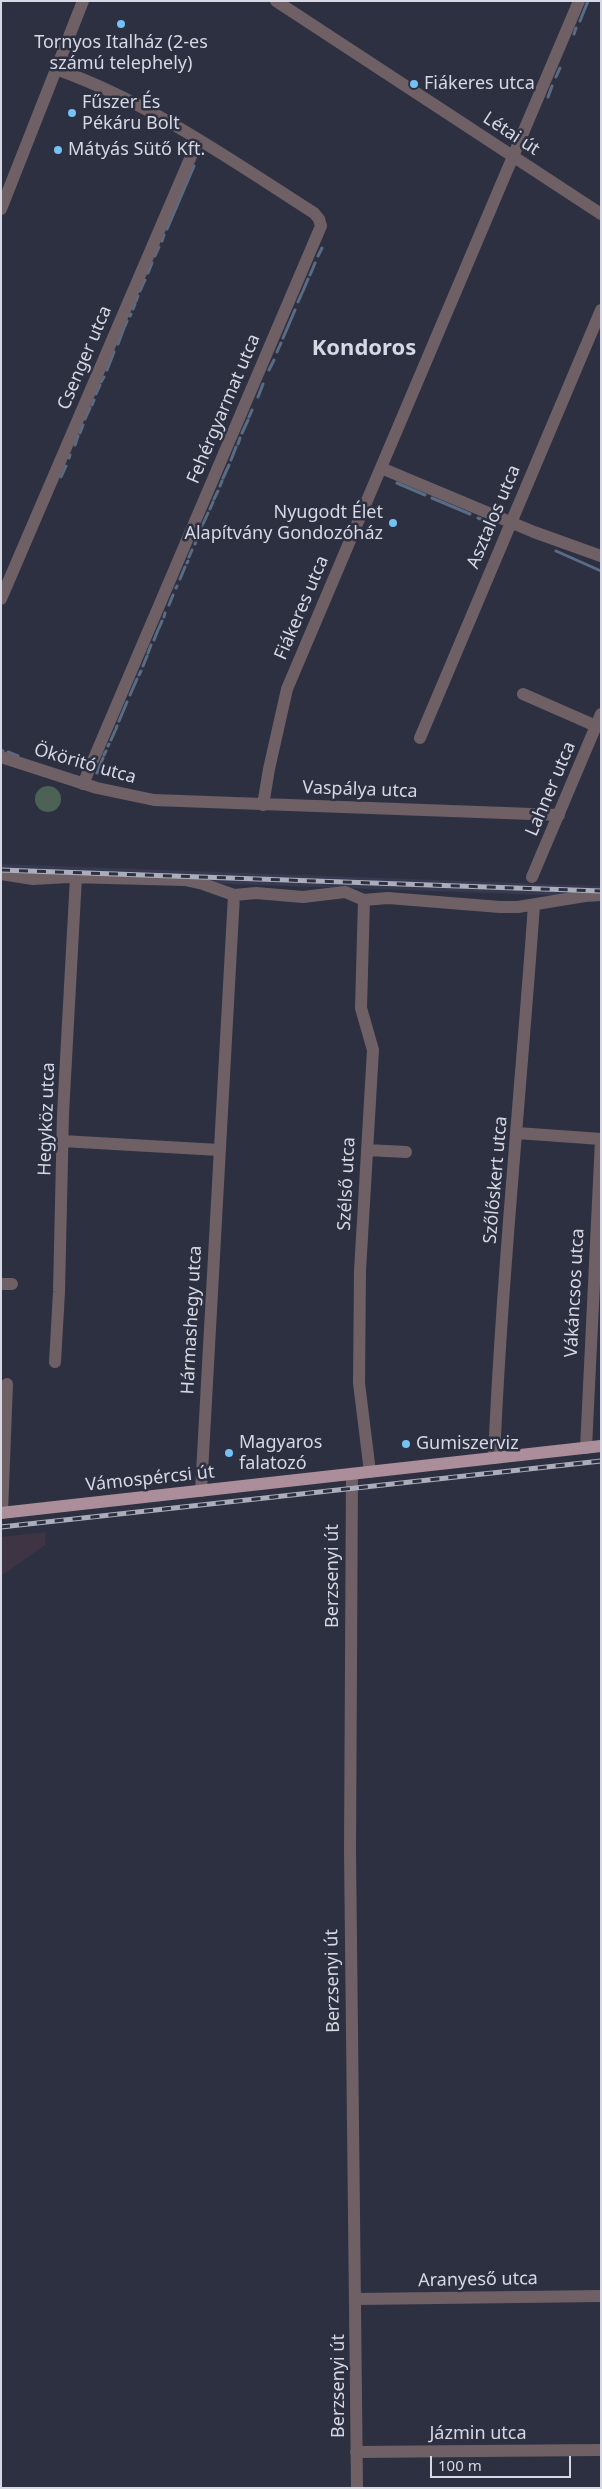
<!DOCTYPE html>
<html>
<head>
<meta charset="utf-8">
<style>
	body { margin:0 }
	#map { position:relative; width:602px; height:2489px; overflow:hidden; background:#2d3041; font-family:"Noto Sans",sans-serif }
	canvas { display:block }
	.frame { position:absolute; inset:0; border:2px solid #d6d8e3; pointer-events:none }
	.scale { position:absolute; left:430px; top:2456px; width:141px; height:22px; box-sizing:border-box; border:2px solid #d6d8e3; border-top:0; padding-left:6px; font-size:15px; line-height:18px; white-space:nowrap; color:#d6d8e3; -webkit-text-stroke:4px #2d3041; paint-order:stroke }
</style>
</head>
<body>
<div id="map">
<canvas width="602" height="2489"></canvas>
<div class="frame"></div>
<div class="scale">100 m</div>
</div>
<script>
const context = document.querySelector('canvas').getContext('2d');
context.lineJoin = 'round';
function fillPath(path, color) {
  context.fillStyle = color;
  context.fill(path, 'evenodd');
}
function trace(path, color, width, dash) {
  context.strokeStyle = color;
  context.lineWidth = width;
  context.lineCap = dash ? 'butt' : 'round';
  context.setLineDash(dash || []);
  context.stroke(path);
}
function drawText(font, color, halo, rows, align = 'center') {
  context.font = font + ' "Noto Sans",sans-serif';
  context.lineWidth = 5;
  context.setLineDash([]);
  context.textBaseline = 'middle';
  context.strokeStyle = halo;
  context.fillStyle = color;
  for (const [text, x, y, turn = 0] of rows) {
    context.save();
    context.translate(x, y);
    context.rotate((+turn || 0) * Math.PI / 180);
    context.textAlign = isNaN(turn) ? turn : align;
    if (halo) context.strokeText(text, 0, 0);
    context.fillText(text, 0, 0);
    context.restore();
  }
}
const built = new Path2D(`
	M1,864L601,886V897L1,876Z
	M601,1459V1464L359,1490V1486Z`);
const industrial = new Path2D(`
	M46,1532L45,1545L1,1576V1537Z`);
const green = new Path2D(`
	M35 799a13 13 0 1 1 26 0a13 13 0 1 1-26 0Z`);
const stream = new Path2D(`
	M580,21L588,1
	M574,34L576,28
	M556,77L560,68
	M548,97L552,86
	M167,229L194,166
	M162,241L164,235
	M155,256L159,247
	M318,256L322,248
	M148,273L152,263
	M310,275L315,263
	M140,291L145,280
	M303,291L308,279
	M136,301L138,296
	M298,302L302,293
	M133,309L135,304
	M130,316L131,314
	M125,326L127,321
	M283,338L295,310
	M118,344L124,328
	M277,352L281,343
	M107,370L114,352
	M269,370L274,360
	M101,382L104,377
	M96,394L100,385
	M258,397L263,384
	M92,405L94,400
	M249,417L252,410
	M85,419L90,408
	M80,433L83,425
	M242,433L248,420
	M238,444L240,438
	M75,445L78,436
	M69,458L70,455
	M231,460L236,447
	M61,477L66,466
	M223,478L229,465
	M397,483L425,495
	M220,486L222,481
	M432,498L470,514
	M214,499L218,491
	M210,509L213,502
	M478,518L496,525
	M203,524L208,513
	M201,530L202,527
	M198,537L199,534
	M195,544L196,541
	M556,551L601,571
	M189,557L192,550
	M187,563L188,561
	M180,579L185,567
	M176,588L177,586
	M169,605L173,595
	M164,617L165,613
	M159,628L162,621
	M154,640L158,630
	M148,653L151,645
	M143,666L147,656
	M139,675L141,671
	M130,695L137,679
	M119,721L127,702
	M116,729L117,726
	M111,740L115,731
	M108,746L109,744
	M1,750L3,751
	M8,752L18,756
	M104,755L106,751
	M97,773L103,758`);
const minor = new Path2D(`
	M276,1L601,214
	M56,69C149,102 231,160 314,213L319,219L321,226L83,784
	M1,209L83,1
	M381,468L534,532L601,556
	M1,599L198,140
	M523,694L596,726
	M420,738L601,310
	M1,757L97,788L154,800L559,815
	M263,805L269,769L287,689L579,1
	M1,874L33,879L69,877L185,880L203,884L234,895L256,893L303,897L345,892L364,900L388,898L500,907H518L585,896L601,895
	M532,877L601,714
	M364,900L361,1008L373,1050L360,1271L359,1383L370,1472
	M517,1133L601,1139
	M62,1141L219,1150
	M367,1150L406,1152
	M1,1284H12
	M55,1362L59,1292L63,1114L76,877
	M586,1448L601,1140
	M494,1458C502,1274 521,1089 534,905
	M352,1474L350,1851L357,2488
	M201,1491L234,895
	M2,1513L7,1384
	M356,2299L601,2296
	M356,2452L601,2450`);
const major = new Path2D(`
	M1,1513L601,1446`);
const rail = new Path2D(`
	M1,870L601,891
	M1,1527L601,1461`);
const markers = [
	[121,24,5,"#73c1f6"],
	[414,84,5,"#73c1f6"],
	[72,113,5,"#73c1f6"],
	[58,150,5,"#73c1f6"],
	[393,523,5,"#73c1f6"],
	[406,1444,5,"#73c1f6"],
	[229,1453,5,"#73c1f6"]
];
const poiNames = [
	["Tornyos Italház (2-es",121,43,"center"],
	["számú telephely)",121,64,"center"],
	["Fiákeres utca",424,84],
	["Fűszer És",82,103],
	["Pékáru Bolt",82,124],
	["Mátyás Sütő Kft.",68,150],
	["Nyugodt Élet",383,513,"right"],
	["Alapítvány Gondozóház",383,534,"right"],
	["Magyaros",239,1443],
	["falatozó",239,1464],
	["Gumiszerviz",416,1444]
];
const streetNames = [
	["Létai út",511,134,33],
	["Csenger utca",85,358,-67],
	["Fehérgyarmat utca",224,409,-67],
	["Asztalos utca",494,517,-67],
	["Fiákeres utca",302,608,-67],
	["Ököritó utca",85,764,16],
	["Lahner utca",551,789,-67],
	["Vaspálya utca",360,790,2],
	["Hegyköz utca",47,1119,-88],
	["Szőlőskert utca",496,1180,-85],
	["Szélső utca",347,1184,-87],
	["Vákáncsos utca",575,1293,-87],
	["Hármashegy utca",192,1320,-87],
	["Vámospércsi út",150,1479,-6],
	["Berzsenyi út",333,1576,-90],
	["Berzsenyi út",333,1981,-91],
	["Aranyeső utca",478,2280,-1],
	["Berzsenyi út",339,2386,-90],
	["Jázmin utca",478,2434]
];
const districtNames = [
	["Kondoros",364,349]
];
fillPath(built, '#363950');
fillPath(industrial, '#3f3443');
fillPath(green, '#4b6255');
trace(stream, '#586c86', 3);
trace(minor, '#6f6066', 12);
trace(major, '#ac8e9a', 12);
trace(rail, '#abaeba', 5);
trace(rail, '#2d3041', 3, [9]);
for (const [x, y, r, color] of markers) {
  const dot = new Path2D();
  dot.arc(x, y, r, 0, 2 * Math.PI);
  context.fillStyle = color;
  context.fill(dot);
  trace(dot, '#2d3041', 2);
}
drawText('18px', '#d6d8e3', '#2d3041', poiNames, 'left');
drawText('18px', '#d6d8e3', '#2d3041', streetNames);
drawText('bold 22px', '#d6d8e3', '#2d3041', districtNames);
</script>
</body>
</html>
